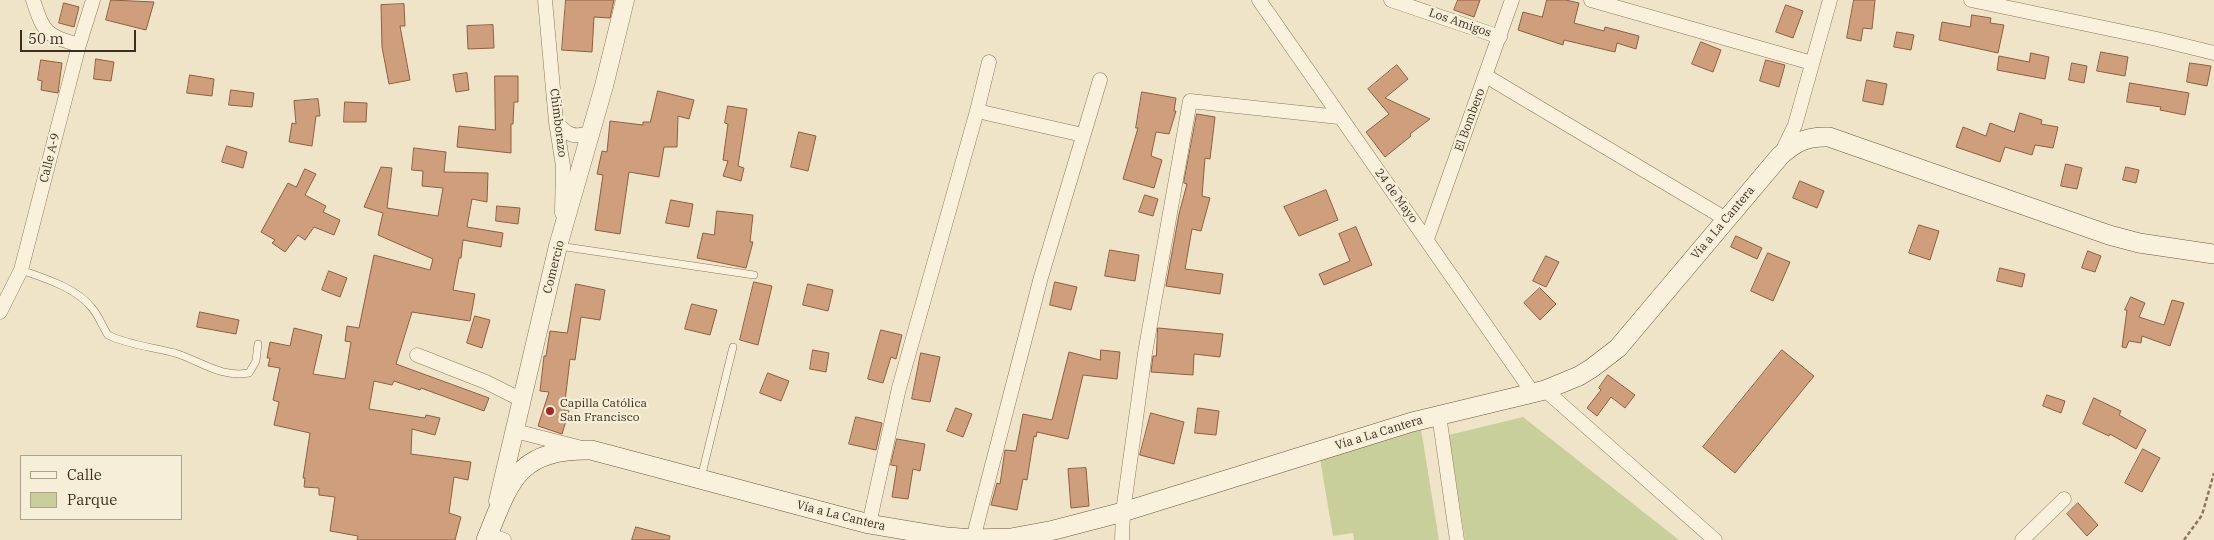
<!DOCTYPE html>
<html>
<head>
<meta charset="utf-8">
<style>
	body { margin:0 }
	#map { position:relative; width:2214px; height:540px; overflow:hidden; background:#f0e4c8; font-family:"IBM Plex Serif",serif }
	canvas { display:block }
	.legend { position:absolute; left:20px; top:455px; width:162px; height:65px; box-sizing:border-box; background:#f7eed8; border:1px solid #ada18e; margin:0; padding:6px 9px; list-style:none; font-size:15px; color:#3d2e20 }
	.legend li { display:flex; align-items:center; gap:10px; height:25px }
	.legend b { width:25px; border:1px solid #ada18e }
	.scale { position:absolute; left:20px; top:30px; width:116px; height:22px; box-sizing:border-box; border:2px solid #3d2e20; border-top:0; padding-left:6px; font-size:15px; line-height:18px; white-space:nowrap; color:#3d2e20; -webkit-text-stroke:4px #f7eed8; paint-order:stroke }
</style>
</head>
<body>
<div id="map">
<canvas width="2214" height="540"></canvas>
<ul class="legend">
<li><b style="height:6px;background:#faf1dc"></b>Calle</li>
<li><b style="height:14px;background:#c9cf9b"></b>Parque</li>
</ul>
<div class="scale">50 m</div>
</div>
<script>
const context = document.querySelector('canvas').getContext('2d');
context.lineJoin = 'round';
function fillPath(path, color) {
  context.fillStyle = color;
  context.fill(path, 'evenodd');
}
function trace(path, color, width, dash) {
  context.strokeStyle = color;
  context.lineWidth = width;
  context.lineCap = dash ? 'butt' : 'round';
  context.setLineDash(dash || []);
  context.stroke(path);
}
function drawText(font, color, halo, rows, align = 'center') {
  context.font = font + ' "IBM Plex Serif",serif';
  context.lineWidth = 4.5;
  context.setLineDash([]);
  context.textBaseline = 'middle';
  context.strokeStyle = halo;
  context.fillStyle = color;
  for (const [text, x, y, turn = 0] of rows) {
    context.save();
    context.translate(x, y);
    context.rotate((+turn || 0) * Math.PI / 180);
    context.textAlign = isNaN(turn) ? turn : align;
    if (halo) context.strokeText(text, 0, 0);
    context.fillText(text, 0, 0);
    context.restore();
  }
}
const green = new Path2D(`
	M1523,417L1679,540H1465L1449,435Z
	M1421,429L1439,540H1354L1353,533L1333,536L1320,459Z`);
const building = new Path2D(`
	M111,0L154,2L146,30L106,20Z
	M566,0H614L610,18L594,17L592,52L562,50Z
	M1458,0H1480L1474,17L1454,10Z
	M1547,0H1566L1579,3L1574,23L1604,31L1605,27L1639,36L1636,49L1617,43L1615,52L1564,40L1563,45L1518,30L1523,12L1542,17Z
	M1854,0H1875L1872,29L1863,28L1861,41L1847,38Z
	M64,3L79,7L74,27L59,23Z
	M404,4L405,26H400L410,80L389,84L382,47L381,5Z
	M1786,5L1803,11L1793,38L1776,32Z
	M1972,15L1991,18L1990,23L2004,25L1998,53L1939,40L1942,22L1970,27Z
	M493,25L494,48L468,49L467,26Z
	M1897,32L1914,35L1911,50L1894,47Z
	M1701,42L1721,50L1713,72L1692,64Z
	M2101,52L2128,57L2125,76L2097,71Z
	M2031,53L2049,57L2045,79L1997,70L1999,56L2029,62Z
	M96,59L114,62L111,81L94,79Z
	M41,60L62,63L58,93L41,90L42,81L38,80Z
	M1766,60L1785,65L1779,87L1760,81Z
	M2072,63L2087,66L2084,83L2069,80Z
	M2190,63L2211,66L2207,86L2187,82Z
	M1397,65L1408,79L1385,98L1430,119L1410,134L1411,136L1385,157L1366,132L1389,114L1368,89Z
	M467,73L469,90L456,92L453,75Z
	M190,75L214,79L212,96L187,93Z
	M495,76H518V102H514L513,124H511V153L457,147L459,126L495,130Z
	M1867,80L1887,84L1883,105L1863,101Z
	M2130,83L2189,93L2185,115L2160,110L2161,107L2127,102Z
	M231,90L254,93L252,107L229,105Z
	M658,91L694,100L689,119L678,116L677,147H664L659,177L629,172L620,234L595,230L603,175L597,174L602,151L607,152L610,121L643,125V122H650Z
	M1142,92L1176,98L1174,111H1176L1169,134L1156,132L1151,156L1162,160L1154,188L1123,179L1138,128H1136Z
	M318,99L320,116H316L312,146L289,142L292,123L296,124L294,101Z
	M345,102L367,103L366,122H344Z
	M728,106L747,109L738,166L744,168L741,181L723,176L728,161L723,160L728,124L725,123Z
	M2020,113L2042,120L2041,124L2058,127L2053,148L2035,145L2032,155L2005,147L2000,162L1956,147L1963,127L1986,136L1990,123L2014,132Z
	M1197,114L1215,117L1210,159L1205,158L1202,196L1210,198L1201,231L1192,229L1185,269L1223,274L1220,294L1166,286L1179,214L1187,184L1184,183Z
	M799,132L816,136L808,171L791,167Z
	M227,146L247,152L243,168L222,162Z
	M414,148L446,152L444,172L488,173L487,202L472,199L467,227L503,233L501,247L463,240L461,258H459L453,290L475,294L470,321L412,312L396,364L489,398L484,411L421,388L420,390L394,381L392,385L374,381L369,409L425,418L426,415L440,418L435,435L412,429L411,454L471,462L468,480L454,477L449,513L461,517L455,540H357L358,536L330,531L335,497L319,495V488L304,487L305,478H303L310,433L274,425L279,402L273,400L280,368L268,366L270,358H267L270,342L290,346L294,328L322,335L313,374L345,379L351,342L345,341L347,326L359,328L374,255L430,270L433,259L378,235L383,213L364,207L381,167L392,168L387,208L438,216L443,188L422,186L423,171L412,170Z
	M2066,164L2082,168L2077,189L2061,186Z
	M2126,167L2139,170L2136,183L2123,180Z
	M305,169L316,174L305,195L326,206L323,212L340,220L334,235L314,227L305,240L298,235L285,252L272,243L275,240L261,232L288,183L296,187Z
	M1800,181L1824,191L1817,208L1793,198Z
	M1326,190L1338,220L1299,236L1284,207Z
	M1145,195L1158,199L1153,216L1139,212Z
	M671,200L693,204L689,227L666,223Z
	M497,206L520,208L518,224L496,221Z
	M717,211L753,215L750,242H753L746,268L697,258L703,233L714,235Z
	M1919,225L1939,231L1930,260L1909,253Z
	M1356,227L1372,265L1324,285L1319,274L1350,261L1339,234Z
	M1736,236L1762,248L1757,259L1731,247Z
	M1110,250L1139,255L1135,281L1105,276Z
	M2088,251L2101,256L2095,272L2082,268Z
	M1768,253L1790,262L1773,301L1751,291Z
	M1546,256L1559,262L1546,287L1533,281Z
	M2000,268L2025,274L2022,287L1997,281Z
	M329,271L347,278L340,297L322,290Z
	M754,282L772,286L758,345L740,340Z
	M1055,282L1077,287L1071,310L1050,305Z
	M576,284L605,290L600,320L581,317L575,360L570,359L564,410L569,411L562,434L538,426L549,392L540,391L544,356H546L550,331L567,333Z
	M808,284L833,290L828,311L803,305Z
	M1540,288L1556,304L1540,320L1524,303Z
	M2131,297L2145,303L2139,317L2164,325L2172,300L2184,303L2170,346L2142,336L2141,343L2129,341L2126,348L2122,347L2127,310H2125Z
	M692,304L717,310L710,335L685,329Z
	M200,312L239,320L236,334L197,327Z
	M475,316L490,320L482,348L467,343Z
	M1158,328L1223,334L1220,357L1194,354L1193,375L1151,372L1153,356H1156Z
	M881,330L902,335L896,359L891,357L883,383L868,379Z
	M813,350L829,353L826,372L810,369Z
	M1101,350L1120,352L1117,379L1083,375L1068,439L1037,432L1036,437L1034,436L1027,480L1023,479L1017,510L991,505L997,483L1000,484L1005,450L1016,451L1023,414L1052,420L1069,352L1100,360Z
	M1782,350L1814,376L1735,473L1703,447Z
	M921,353L940,357L930,402L912,399Z
	M768,373L789,381L781,401L760,393Z
	M1608,375L1635,395L1625,408L1611,397L1597,416L1587,408L1601,390L1599,388Z
	M2047,395L2065,401L2061,413L2043,406Z
	M2094,398L2121,411L2119,415L2146,430L2136,449L2110,434L2109,436L2083,424Z
	M956,408L972,414L963,437L947,431Z
	M1198,408L1219,411L1216,435L1195,433Z
	M1151,413L1184,422L1174,464L1140,455Z
	M856,417L882,423L876,450L849,444Z
	M897,439L925,444L920,471L913,469L908,499L892,497L897,466L891,465Z
	M2143,449L2160,458L2142,492L2125,483Z
	M1086,468L1089,506L1071,508L1068,469Z
	M2078,503L2098,525L2087,536L2067,514Z
	M636,527L670,536L669,540H632Z`);
const path = new Path2D(`
	M2184,540L2202,515L2214,473`);
const service = new Path2D(`
	M559,246L754,275
	M21,270C44,278 77,288 92,308C99,316 102,326 108,335C128,345 153,347 175,353C201,361 220,378 249,373L256,361L258,344
	M701,478L733,347`);
const minor = new Path2D(`
	M33,0C44,33 45,35 79,45
	M545,0L556,122L563,166L562,213
	M1259,0L1533,393L1545,390L1715,540
	M1391,0L1500,37
	M1591,0L1812,63
	M1971,0L2157,39L2214,53
	M1486,76L1726,219
	M977,111L1083,135
	M556,122C567,135 575,139 591,132
	M1782,152L1795,125L1830,0
	M1427,239L1512,0
	M0,312L21,270L79,45L93,0
	M417,355L486,382L522,400
	M1439,415L1457,540
	M515,431L578,447
	M869,524L899,388L977,111L989,62
	M489,535L504,540
	M973,539L1041,277L1100,80
	M1122,540L1123,512L1145,353L1190,101L1339,117
	M2022,540L2064,499`);
const tertiary = new Path2D(`
	M498,501L558,246L604,86L625,0`);
const secondary = new Path2D(`
	M486,540C510,481 517,449 591,450L869,524L947,537L973,539L1011,538L1054,530L1123,512L1412,422L1545,390L1579,376L1592,368L1618,348L1780,156C1795,142 1807,136 1829,137L2109,235L2139,243L2214,254`);
const markers = [
	[550,411,5,"#9e2a2b"]
];
const streetNames = [
	["Los Amigos",1460,23,19],
	["El Bombero",1470,120,-70],
	["Chimborazo",558,123,83],
	["Calle A-9",50,158,-76],
	["24 de Mayo",1396,196,54],
	["Vía a La Cantera",1723,223,-50],
	["Comercio",554,267,-76],
	["Vía a La Cantera",1379,433,-17],
	["Vía a La Cantera",841,516,14]
];
const poiNames = [
	["Capilla Católica",560,404],
	["San Francisco",560,418]
];
fillPath(green, '#c9cf9b');
fillPath(building, '#cf9f7d');
trace(building, '#8d5f41', 1);
trace(service, '#8d765c', 8);
trace(minor, '#8d765c', 15);
trace(tertiary, '#8d765c', 19);
trace(secondary, '#6f573f', 20);
trace(path, '#8d765c', 2.5, [4, 2.5]);
trace(service, '#faf1dc', 7);
trace(minor, '#faf1dc', 14);
trace(tertiary, '#faf1dc', 18);
trace(secondary, '#faf1dc', 19);
for (const [x, y, r, color] of markers) {
  const dot = new Path2D();
  dot.arc(x, y, r, 0, 2 * Math.PI);
  context.fillStyle = color;
  context.fill(dot);
  trace(dot, '#f7eed8', 2);
}
drawText('12px', '#3d2e20', '#f7eed8', streetNames);
drawText('12px', '#3d2e20', '#f7eed8', poiNames, 'left');
</script>
</body>
</html>
